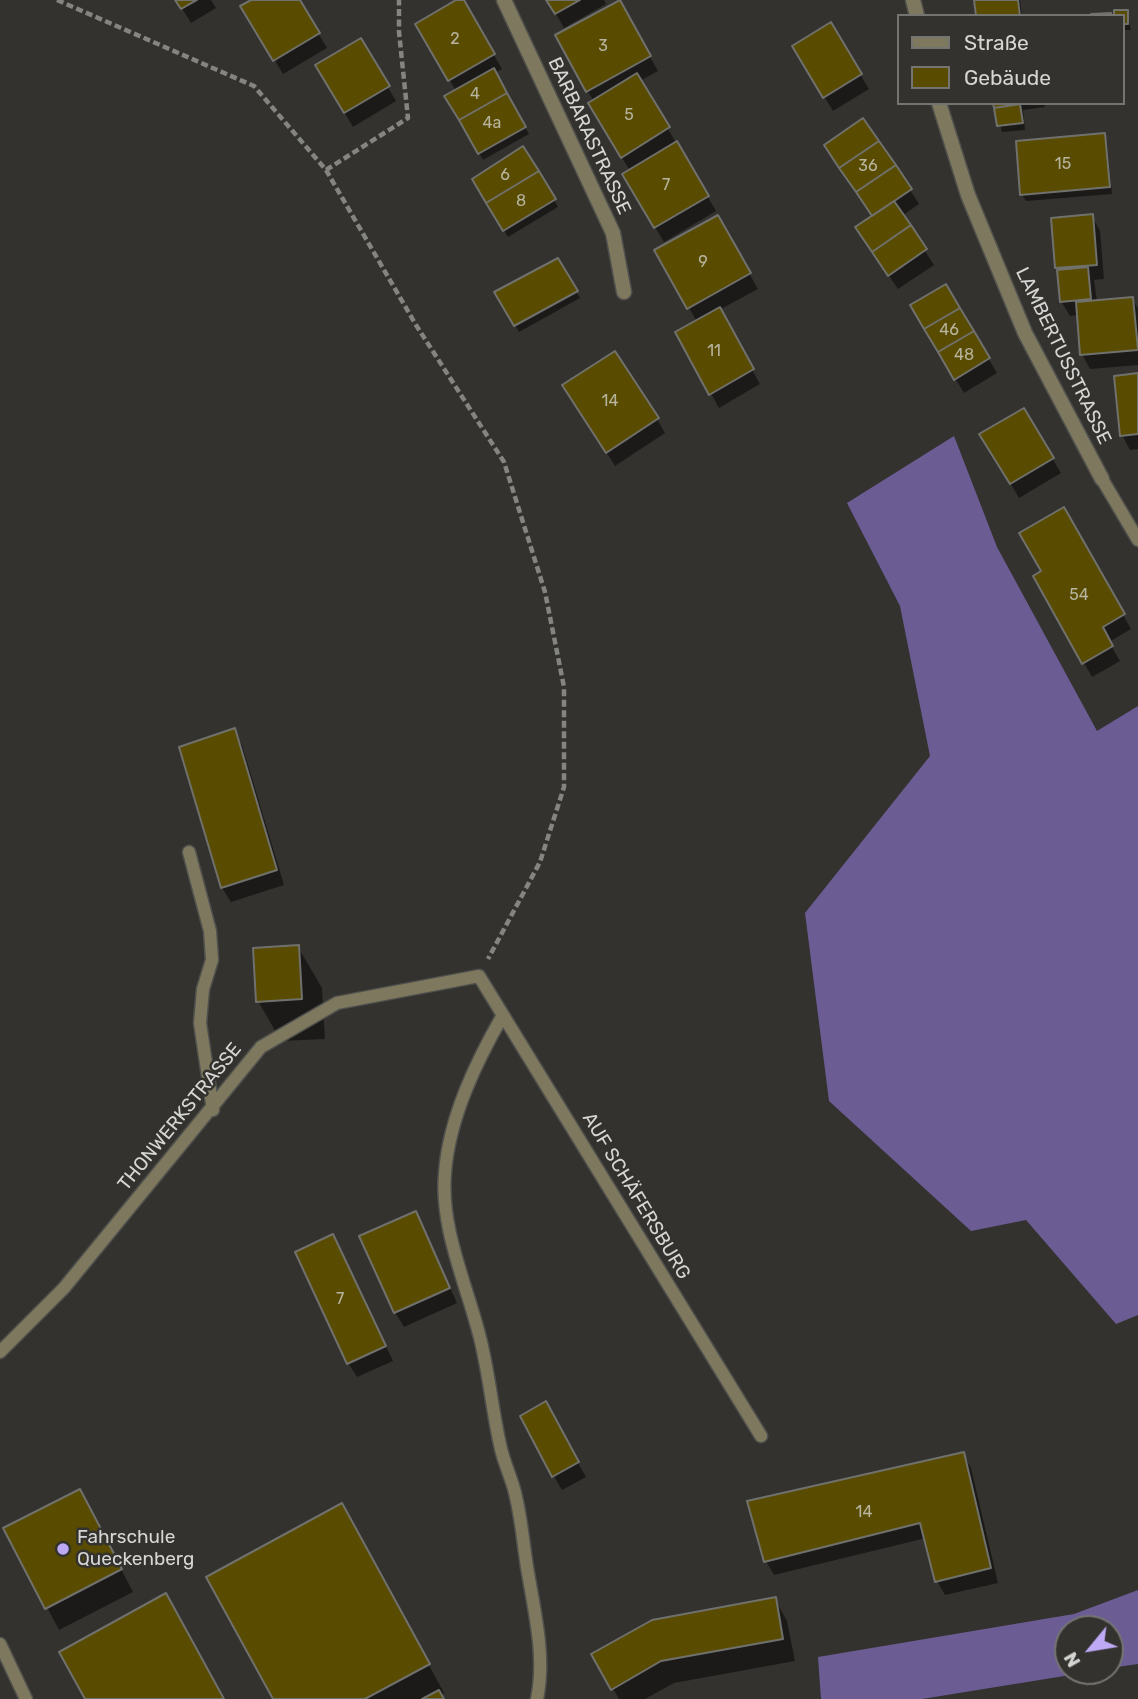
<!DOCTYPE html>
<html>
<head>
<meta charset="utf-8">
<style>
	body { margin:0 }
	#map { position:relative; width:1138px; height:1699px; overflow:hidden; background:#33322f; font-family:Rubik,sans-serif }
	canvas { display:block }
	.legend { position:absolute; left:897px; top:14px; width:228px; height:91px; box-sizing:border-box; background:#33322f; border:2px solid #747471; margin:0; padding:9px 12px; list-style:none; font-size:21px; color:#d6d6d4 }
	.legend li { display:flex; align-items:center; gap:14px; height:35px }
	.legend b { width:35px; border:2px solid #747471 }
	.north { position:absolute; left:1054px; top:1615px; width:70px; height:70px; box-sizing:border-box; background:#33322f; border:2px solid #747471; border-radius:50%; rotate:240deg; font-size:19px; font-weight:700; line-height:28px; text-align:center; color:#d6d6d4 }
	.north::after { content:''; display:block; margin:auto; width:24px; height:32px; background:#bea9f5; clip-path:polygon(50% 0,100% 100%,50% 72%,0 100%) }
</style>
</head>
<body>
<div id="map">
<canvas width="1138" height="1699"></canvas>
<ul class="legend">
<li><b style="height:9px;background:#7d785e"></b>Straße</li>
<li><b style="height:19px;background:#594c00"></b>Gebäude</li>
</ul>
<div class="north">N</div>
</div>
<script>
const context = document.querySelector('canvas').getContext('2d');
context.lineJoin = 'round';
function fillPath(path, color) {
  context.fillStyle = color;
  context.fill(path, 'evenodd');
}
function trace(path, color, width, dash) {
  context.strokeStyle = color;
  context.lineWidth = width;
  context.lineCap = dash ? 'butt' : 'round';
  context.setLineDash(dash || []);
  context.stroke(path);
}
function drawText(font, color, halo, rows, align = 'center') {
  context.font = font + ' Rubik,sans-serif';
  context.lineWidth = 5;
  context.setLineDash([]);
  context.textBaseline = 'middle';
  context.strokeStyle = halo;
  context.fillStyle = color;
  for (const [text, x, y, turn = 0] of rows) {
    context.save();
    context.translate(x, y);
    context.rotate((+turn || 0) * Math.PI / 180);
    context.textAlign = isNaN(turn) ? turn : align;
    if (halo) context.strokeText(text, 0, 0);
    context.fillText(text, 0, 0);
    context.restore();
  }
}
const forest = new Path2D(`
	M954,436L997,547L1097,731L1138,706V1315L1116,1324L1026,1220L971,1231L829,1101L805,913L930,756L900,606L847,503Z
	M1138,1590V1664L1110,1668V1629H1068V1671H1095L922,1699H821L818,1657L1074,1614Z`);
const shadow = new Path2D(`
	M177,0H211L216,8L191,23Z
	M254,0H298L327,48L283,74L243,7Z
	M459,0H462L502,69L495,73L529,134L483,160L447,97L456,91L417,24Z
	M548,0H604L606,4L564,28Z
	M975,0H1020L1022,16H977Z
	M619,2L658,71L640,81L716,211L664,242L624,175L630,171L590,104L594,102L557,36Z
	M1127,12L1131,30H1122V16Z
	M830,25L869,89L833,111L794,47Z
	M360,40L396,101L353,127L317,66Z
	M995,103H1044L1045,107L1023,110L1025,130L1002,132Z
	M1104,135L1107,142L1112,194L1026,201L1022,195Z
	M523,148L558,207L508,237L474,179Z
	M834,160L910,190L919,204L902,216L934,265L898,289L866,242L873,217Z
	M1092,216L1100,231L1104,279L1094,280L1097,301L1132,298L1138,309V365L1090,369L1082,354L1079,315L1070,316L1061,301L1053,219Z
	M717,217L758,289L719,310L760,384L719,408L677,333L697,322L657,251Z
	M557,260L580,298L519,332L496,292Z
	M946,286L997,373L964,393L912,306Z
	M1138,375V449L1130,450L1122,435Z
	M573,400L657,419L665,433L615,466Z
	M1023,410L1061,473L1019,498L982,435Z
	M1064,510L1131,629L1109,642L1120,661L1092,677L1035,576L1043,572Z
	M234,731L242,745L284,885L231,902L222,888L181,748Z
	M298,947L322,988L325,1039L281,1041L258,1001Z
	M423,1228L457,1303L404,1327L395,1312Z
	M333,1236L393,1361L357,1377L348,1363Z
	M545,1404L586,1477L562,1490L554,1476Z
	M963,1454L971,1468L998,1583L945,1595L937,1581L926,1538L774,1575L766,1561Z
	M92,1513L133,1592L59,1630L6,1529Z
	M358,1534L444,1693L440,1696L442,1699H275Z
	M775,1599L787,1621L795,1661L674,1683L645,1699H619L594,1655Z`);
const building = new Path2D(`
	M175,0H197L181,9Z
	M251,0H300L320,33L273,61L240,6Z
	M456,0H464L495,54L448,81L415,24Z
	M546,0H580L555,14Z
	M620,0L651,56L586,92L555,35Z
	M974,0H1018L1020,16H976Z
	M1114,10H1128V24H1122V16H1114Z
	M1111,13V16H1091V14Z
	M831,22L862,74L823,98L792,46Z
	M361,38L390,86L344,113L315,65Z
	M494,68L507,93L459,120L444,96Z
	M637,73L670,127L621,158L588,103Z
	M507,93L526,127L478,154L459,120Z
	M993,103H1025L994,108Z
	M1020,104L1023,123L997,126L994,108Z
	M863,118L879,141L839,168L824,145Z
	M1105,133L1110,187L1020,195L1016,141Z
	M677,141L709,196L654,228L622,174Z
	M879,141L896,165L856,192L839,168Z
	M523,146L539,171L486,203L472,179Z
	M896,165L912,189L872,216L856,192Z
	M539,171L556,199L503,231L486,203Z
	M894,201L911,225L872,252L855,227Z
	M1093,214L1097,265L1055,268L1051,218Z
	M718,215L751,273L687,309L654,250Z
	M911,225L927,249L888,276L872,252Z
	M558,258L578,291L514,326L494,292Z
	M1088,267L1091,299L1060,302L1057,270Z
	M946,284L960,308L924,329L910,305Z
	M1133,297L1138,350L1080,355L1076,302Z
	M720,307L754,369L709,395L675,332Z
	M960,308L974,331L938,352L924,329Z
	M974,331L990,358L954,380L938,352Z
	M615,351L659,418L606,453L562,385Z
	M1138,373V434L1120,436L1114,376Z
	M1024,408L1054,458L1010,484L979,434Z
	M1064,507L1125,614L1103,627L1113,646L1082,664L1033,576L1041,571L1019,533Z
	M235,728L277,870L221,888L179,747Z
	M299,945L302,999L256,1002L253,948Z
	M416,1211L450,1288L394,1313L359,1236Z
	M333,1234L386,1346L347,1364L295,1252Z
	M546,1401L579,1462L552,1477L520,1416Z
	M964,1452L991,1568L935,1582L920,1523L764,1562L747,1501Z
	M80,1489L122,1569L45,1609L3,1528Z
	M342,1503L430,1664L365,1699H273L206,1577Z
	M166,1593L224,1699H85L59,1652Z
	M776,1597L783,1639L661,1661L611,1690L591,1654L652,1620Z
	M439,1690L444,1699H422Z`);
const path = new Path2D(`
	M57,0L254,86L326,170L416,325L504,462L545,592L564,687V787L540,862L488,959
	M326,170L408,118L399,32V0`);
const service = new Path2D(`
	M1102,479L1138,540
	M189,852L210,931L212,960L203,989L200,1023L213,1110
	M503,1015C476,1062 449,1118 445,1173C440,1227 466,1283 479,1334C489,1371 492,1411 501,1449C504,1462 510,1475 514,1489C521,1514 523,1542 527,1567C534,1610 546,1656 537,1699
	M0,1352L64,1288L261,1047L337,1003L479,976L761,1436
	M0,1644L26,1699`);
const minor = new Path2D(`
	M504,0L613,233L624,292
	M913,0L917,16
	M939,103L968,195L1025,333L1102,479`);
const markers = [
	[63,1549,7,"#bea9f5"]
];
const numberNames = [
	["2",455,39],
	["3",603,46],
	["4",475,94],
	["5",629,115],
	["4a",492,123],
	["15",1063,164],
	["36",868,166],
	["6",505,175],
	["7",666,185],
	["8",521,201],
	["9",703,262],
	["46",949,330],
	["11",714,351],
	["48",964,355],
	["14",610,401],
	["54",1079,595],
	["7",340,1299],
	["14",864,1512]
];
const streetNames = [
	["BARBARASTRASSE",589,136,65],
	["LAMBERTUSSTRASSE",1063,356,64],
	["THONWERKSTRASSE",180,1117,-51],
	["AUF SCHÄFERSBURG",636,1196,59]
];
const poiNames = [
	["Fahrschule",77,1538],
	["Queckenberg",77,1560]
];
fillPath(forest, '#6c5c94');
fillPath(shadow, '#0007');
fillPath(building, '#594c00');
trace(building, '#70706c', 2);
trace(service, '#50504d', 15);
trace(minor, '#50504d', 17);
trace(path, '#848481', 4.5, [7, 3.5]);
trace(service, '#7d785e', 12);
trace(minor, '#7d785e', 14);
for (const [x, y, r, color] of markers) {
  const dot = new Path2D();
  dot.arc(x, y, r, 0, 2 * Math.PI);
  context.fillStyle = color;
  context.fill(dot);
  trace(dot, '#33322f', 2.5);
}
drawText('16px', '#b7b49f', null, numberNames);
drawText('19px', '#d6d6d4', '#33322f', streetNames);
drawText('19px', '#d6d6d4', '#33322f', poiNames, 'left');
</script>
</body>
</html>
